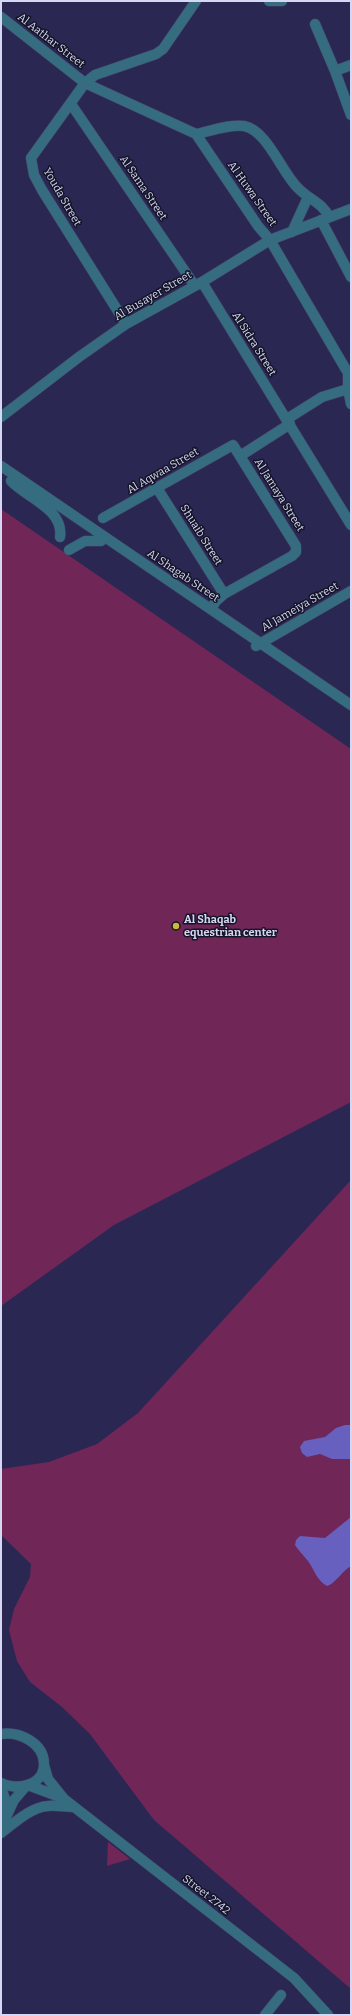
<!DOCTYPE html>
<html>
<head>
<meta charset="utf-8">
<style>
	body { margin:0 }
	#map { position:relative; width:352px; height:2016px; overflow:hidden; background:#2a2753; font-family:Bitter,serif }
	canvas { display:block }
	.frame { position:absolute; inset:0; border:2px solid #d6d7f3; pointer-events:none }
</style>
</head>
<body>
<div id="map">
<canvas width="352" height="2016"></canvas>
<div class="frame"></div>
</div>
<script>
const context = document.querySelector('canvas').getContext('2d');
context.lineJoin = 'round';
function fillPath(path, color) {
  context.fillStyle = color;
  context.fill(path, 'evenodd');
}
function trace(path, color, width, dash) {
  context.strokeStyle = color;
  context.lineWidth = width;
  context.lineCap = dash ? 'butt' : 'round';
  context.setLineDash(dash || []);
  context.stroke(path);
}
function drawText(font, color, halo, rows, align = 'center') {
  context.font = font + ' Bitter,serif';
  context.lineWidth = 3;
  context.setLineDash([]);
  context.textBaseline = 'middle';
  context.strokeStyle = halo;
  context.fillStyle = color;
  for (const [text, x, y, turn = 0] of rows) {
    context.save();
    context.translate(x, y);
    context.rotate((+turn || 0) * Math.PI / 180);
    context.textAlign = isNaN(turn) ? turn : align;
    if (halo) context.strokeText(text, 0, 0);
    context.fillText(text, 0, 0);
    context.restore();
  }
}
const green = new Path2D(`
	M1,509L351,749V1102L114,1225L1,1306Z
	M351,1180V1989L154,1820L90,1734L62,1707L30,1682L17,1661L9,1630L14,1609L30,1577L31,1564L1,1535V1469L49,1462L97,1444L138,1413Z
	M108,1842L130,1859L107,1866Z`);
const water = new Path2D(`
	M345,1425H351V1459H332L320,1454L307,1457L302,1453L300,1447L304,1441L325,1437L336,1428Z
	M351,1517V1566C342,1571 335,1584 327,1586C317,1581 314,1569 308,1561C303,1555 299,1551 295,1545L296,1540L300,1536L325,1538Z`);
const minor = new Path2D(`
	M269,1H282
	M1,17L85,83L196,134L258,226L270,240L348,373V389L322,397L287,419
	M315,24L335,71
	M351,65L335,71L351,115
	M71,104L195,286
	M196,134C211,131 229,124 244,126C267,130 282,173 298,188C308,199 323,203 329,217
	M321,220L351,277
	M292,232L308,197
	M202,282L351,525
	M126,324L42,190L34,175L31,158L85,83L95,75L156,54L163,49L196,1
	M348,389L351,404
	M1,417L79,357L126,324L202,282L270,240L351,209
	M240,456L290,424
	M1,466L351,705
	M11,481C27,498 64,509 60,537
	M157,488L224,594
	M103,518L233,445L296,546V552L292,556L224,594L216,601L211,609
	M69,550L85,541H101
	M256,646L351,591
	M1,1734C19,1731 44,1743 44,1764C44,1786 16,1791 1,1783
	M44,1765L48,1779L64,1799L294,1978L328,2015
	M28,1785L60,1797
	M1,1787L5,1799L7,1815
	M1,1828L14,1800L26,1786
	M1,1833C14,1823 31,1807 48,1806C56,1805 65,1807 74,1807
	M265,2015L281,1995`);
const markers = [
	[176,926,4,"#c8bb3b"]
];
const streetNames = [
	["Al Aathar Street",51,41,38],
	["Al Sama Street",143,188,56],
	["Al Huwa Street",252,194,55],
	["Youda Street",62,197,60],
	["Al Busayer Street",153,296,-30],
	["Al Sidra Street",254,344,58],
	["Al Aqwaa Street",163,471,-30],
	["Al Jamaya Street",279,495,58],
	["Shuaib Street",201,535,58],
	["Al Shagab Street",183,576,34],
	["Al Jameiya Street",300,607,-30],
	["Street 2742",206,1895,38]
];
const poiNames = [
	["Al Shaqab",184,920],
	["equestrian center",184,933]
];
fillPath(green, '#702757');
fillPath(water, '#6760bf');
trace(minor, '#46436d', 11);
trace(minor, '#356c7f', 10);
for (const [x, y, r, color] of markers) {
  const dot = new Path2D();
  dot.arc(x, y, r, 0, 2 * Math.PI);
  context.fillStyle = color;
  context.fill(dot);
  trace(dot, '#141427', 1.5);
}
drawText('11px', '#d6d7f3', '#141427', streetNames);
drawText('bold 11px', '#d6d7f3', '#141427', poiNames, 'left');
</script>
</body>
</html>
